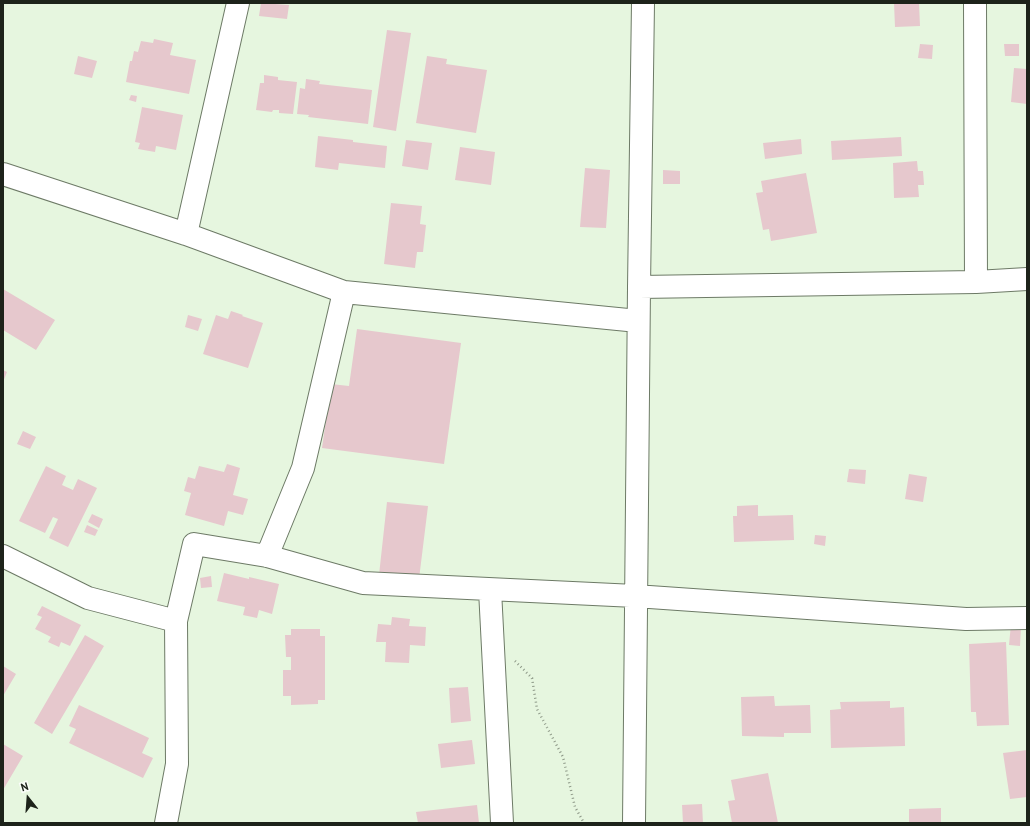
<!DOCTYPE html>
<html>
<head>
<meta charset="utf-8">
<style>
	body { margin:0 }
	#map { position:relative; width:1030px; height:826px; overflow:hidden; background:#e6f6df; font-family:"PT Sans",sans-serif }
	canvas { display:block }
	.frame { position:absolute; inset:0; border:4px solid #1d231a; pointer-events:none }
	.north { position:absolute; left:8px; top:778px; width:40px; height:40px; -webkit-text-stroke:3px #fbfefa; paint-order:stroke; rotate:343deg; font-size:11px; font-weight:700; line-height:16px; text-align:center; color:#1d231a }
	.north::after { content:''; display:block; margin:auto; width:14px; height:18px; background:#1d231a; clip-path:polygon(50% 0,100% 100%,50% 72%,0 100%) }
</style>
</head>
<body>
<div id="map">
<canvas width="1030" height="826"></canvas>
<div class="frame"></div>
<div class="north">N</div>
</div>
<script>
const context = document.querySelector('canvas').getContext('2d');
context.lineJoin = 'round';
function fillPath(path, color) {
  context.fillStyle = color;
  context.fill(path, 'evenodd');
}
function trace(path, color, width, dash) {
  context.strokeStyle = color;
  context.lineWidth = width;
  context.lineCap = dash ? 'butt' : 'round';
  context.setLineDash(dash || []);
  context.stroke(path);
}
const building = new Path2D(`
	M261,3L289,5L287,19L259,16Z
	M894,3H919L920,26L895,27Z
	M387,30L411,33L396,131L373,127Z
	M154,39L173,43L170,55L196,60L189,94L126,82L130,61H132L134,51L138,52L141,41L153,43Z
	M920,44L933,45L932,59L918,58Z
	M1004,44H1019V56H1005Z
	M78,56L97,61L92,78L74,74Z
	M427,56L447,59L446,64L487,70L476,133L416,123Z
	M1014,68L1027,69V104L1011,102Z
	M264,75L278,77V80L297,82L293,114L279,113V110H273L272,112L256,110L260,83H264Z
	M306,79L320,81L319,84L372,90L368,124L308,117L309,115L297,114L300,88L305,89Z
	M131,95L137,96L136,102L129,100Z
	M142,107L183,115L176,150L156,146L155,152L138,149L140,143L135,142Z
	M318,136L353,140V142L387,146L385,168L339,163L338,170L315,167Z
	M901,137L902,156L832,160L831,141Z
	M801,139L802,154L765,159L763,143Z
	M406,140L432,143L428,170L402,166Z
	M460,147L495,152L491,185L455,180Z
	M917,161L918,171H923L924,185H918L919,197L894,198L893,163Z
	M585,168L610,170L606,228L580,227Z
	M663,170L680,171V184H663Z
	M806,173L817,233L771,241L769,229L763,230L756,193L763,192L761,181Z
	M391,203L422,206L420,224L426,225L423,252H417L415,268L384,264Z
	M3,289L55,320L36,350L3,330Z
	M231,311L243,315L242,316L263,323L248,368L203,354L216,315L228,319Z
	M188,315L202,319L198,331L185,327Z
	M357,329L461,343L444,464L322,448L331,384L349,386Z
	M3,370L7,372L3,382Z
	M23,431L36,437L30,449L17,444Z
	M227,464L240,468L233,495L248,499L243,515L228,511L224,526L185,515L191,493L184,491L188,477L195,479L199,466L224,472Z
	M46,466L66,476L62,485L73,490L78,479L97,488L68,547L49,538L58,519L53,517L45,533L19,521Z
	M849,469L866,470L865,484L847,482Z
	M909,474L927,477L923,502L905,499Z
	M387,502L428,506L419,579L379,575Z
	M758,505V516L793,515L794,540L734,542L733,516H737V506Z
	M92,514L103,519L99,528L88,522Z
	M87,525L98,530L95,536L84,532Z
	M815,535L826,536L825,546L814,544Z
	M224,573L249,579V577L279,584L272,614L259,610L257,618L243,615L245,607L217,601Z
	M211,576L212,587L201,588L200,578Z
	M42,606L81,625L70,646L61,642L59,647L48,642L51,637L35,629L42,617L37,615Z
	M392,617L410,619L409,626L426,627L425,646L410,645L409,663L385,662L386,642H376L378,624L391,625Z
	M1011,624L1021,625L1020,646L1009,645Z
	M291,629H320V636H325V700H318V704L291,705V696H283V670H291V657H286L285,635H291Z
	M85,635L104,646L52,734L34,723Z
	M1006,642L1009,725L977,726L976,712H971L969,644Z
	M3,666L16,674L3,696Z
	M468,687L471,721L451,723L449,688Z
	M774,696L775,706L810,705L811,733H784V737L742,736L741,697Z
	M890,701V708L904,707L905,746L831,748L830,710L841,709L840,702Z
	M79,705L149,738L142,753L153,758L143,778L69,743L76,729L69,726Z
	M472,740L475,764L441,768L438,744Z
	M3,744L23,756L3,790Z
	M1027,750V770H1026L1027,797L1010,799L1003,753Z
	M768,773L778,823H740V822L732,823L728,801L735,800L731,780Z
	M702,804L703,823H683L682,805Z
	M477,805L479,823H418L416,812Z
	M941,808V823H909V809Z`);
const path = new Path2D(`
	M515,661L532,678L537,709L563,757L575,807L584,823`);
const minor = new Path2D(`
	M975,3L976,282
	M3,174L186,234L344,292L638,321
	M186,234L238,3
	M639,287L976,282L1027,279
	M3,556L88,598L176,621
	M267,556L303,468L344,292
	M490,590L502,823
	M166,823L177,764L176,621L194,544L267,556L363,583L635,596L966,619L1027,618
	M634,823L639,287L643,3`);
fillPath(building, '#e6c8cd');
trace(minor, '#6d7a66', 24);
trace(path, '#8f9a89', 2.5, [1, 3]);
trace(minor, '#fff', 22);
</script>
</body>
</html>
